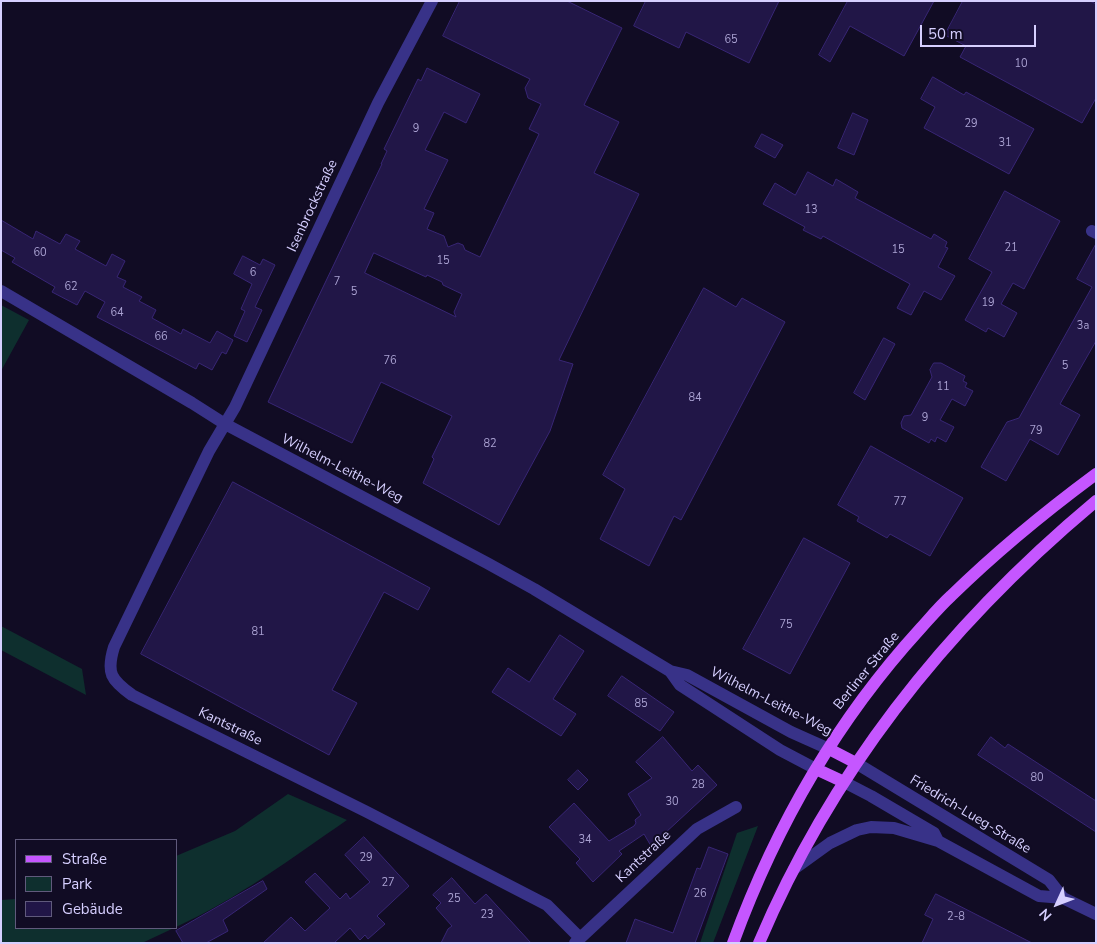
<!DOCTYPE html>
<html>
<head>
<meta charset="utf-8">
<style>
	body { margin:0 }
	#map { position:relative; width:1097px; height:944px; overflow:hidden; background:#110c24; font-family:"Nunito Sans",sans-serif }
	canvas { display:block }
	.frame { position:absolute; inset:0; border:2px solid #d6cfff; pointer-events:none }
	.legend { position:absolute; left:15px; top:839px; width:162px; height:90px; box-sizing:border-box; background:#110c24; border:1px solid #605a7c; margin:0; padding:6px 9px; list-style:none; font-size:15px; color:#d6cfff }
	.legend li { display:flex; align-items:center; gap:10px; height:25px }
	.legend b { width:25px; border:1px solid #605a7c }
	.north { position:absolute; left:1032px; top:879px; width:50px; height:50px; -webkit-text-stroke:4px #110c24; paint-order:stroke; rotate:227deg; font-size:14px; font-weight:700; line-height:20px; text-align:center; color:#d6cfff }
	.north::after { content:''; display:block; margin:auto; width:18px; height:22px; background:#d6cfff; clip-path:polygon(50% 0,100% 100%,50% 72%,0 100%) }
	.scale { position:absolute; left:920px; top:25px; width:116px; height:22px; box-sizing:border-box; border:2px solid #d6cfff; border-top:0; padding-left:6px; font-size:15px; line-height:18px; white-space:nowrap; color:#d6cfff; -webkit-text-stroke:4px #110c24; paint-order:stroke }
</style>
</head>
<body>
<div id="map">
<canvas width="1097" height="944"></canvas>
<div class="frame"></div>
<ul class="legend">
<li><b style="height:6px;background:#c556ff"></b>Straße</li>
<li><b style="height:14px;background:#0e2f2e"></b>Park</li>
<li><b style="height:14px;background:#211647"></b>Gebäude</li>
</ul>
<div class="north">N</div>
<div class="scale">50 m</div>
</div>
<script>
const context = document.querySelector('canvas').getContext('2d');
context.lineJoin = 'round';
function fillPath(path, color) {
  context.fillStyle = color;
  context.fill(path, 'evenodd');
}
function trace(path, color, width, dash) {
  context.strokeStyle = color;
  context.lineWidth = width;
  context.lineCap = dash ? 'butt' : 'round';
  context.setLineDash(dash || []);
  context.stroke(path);
}
function drawText(font, color, halo, rows, align = 'center') {
  context.font = font + ' "Nunito Sans",sans-serif';
  context.lineWidth = 4;
  context.setLineDash([]);
  context.textBaseline = 'middle';
  context.strokeStyle = halo;
  context.fillStyle = color;
  for (const [text, x, y, turn = 0] of rows) {
    context.save();
    context.translate(x, y);
    context.rotate((+turn || 0) * Math.PI / 180);
    context.textAlign = isNaN(turn) ? turn : align;
    if (halo) context.strokeText(text, 0, 0);
    context.fillText(text, 0, 0);
    context.restore();
  }
}
const green = new Path2D(`
	M1,305L29,320L1,371Z
	M1,626L82,669L86,695L1,650Z
	M288,794L347,820C292,858 237,899 176,927V856L235,831Z
	M758,826L713,943H700L737,833Z
	M16,899V928H174L142,943H1V900Z`);
const building = new Path2D(`
	M460,1H567L622,28L584,105L619,122L594,173L639,194L559,360L573,364L550,431L499,525L423,483L434,459L432,457L452,416L381,382L352,443L268,402L382,164H381L387,151L384,149L418,79L421,81L427,68L480,94L466,123L444,112L425,150L448,160L424,209L434,213L427,229L444,236L448,247L458,243L463,245L465,250L480,257L539,134L529,129L541,104L528,98L525,88L530,79L443,36ZM374,253L426,277L427,275L442,282L443,285L462,294L454,312L456,317L365,273Z
	M646,1H779L749,63L686,32L679,48L634,26Z
	M848,1H934L904,56L850,26L830,62L819,55Z
	M963,1H1090L1096,4V98L1082,123L960,57L966,46L945,35Z
	M933,77L964,95L966,92L1034,129L1009,174L924,128L935,107L921,99Z
	M853,113L868,120L854,155L838,148Z
	M762,134L783,145L775,158L755,147Z
	M808,172L833,186L836,179L858,192L855,198L931,239L934,234L947,242L945,247L948,248L938,267L955,276L941,300L924,291L911,315L897,308L910,284L823,236L821,239L803,230L805,227L763,204L775,183L795,195Z
	M1005,191L1060,221L1024,289L1013,283L1001,304L1017,313L1004,337L988,328L986,332L965,320L992,272L969,259Z
	M1,220L33,239L36,231L60,244L66,234L80,241L75,249L106,266L112,254L125,261L117,277L126,281L123,287L142,297L139,301L156,310L152,318L181,334L183,329L210,343L217,331L233,340L226,354L222,352L212,370L199,363L196,369L97,317L105,302L85,291L77,305L52,292L55,287L12,262L15,258L1,250Z
	M1096,244V341L1060,404L1080,415L1058,455L1030,439L1006,481L981,467L1007,422L1019,418L1092,287L1077,279Z
	M243,256L260,265L263,259L275,265L255,307L262,310L247,342L234,336L245,311L241,309L252,284L234,274Z
	M704,288L736,307L742,298L785,322L681,520L674,516L649,566L600,539L625,489L603,475Z
	M884,338L895,344L865,400L854,393Z
	M934,363H941L965,376L963,381L967,383L965,387L973,391L965,406L952,399L940,420L954,427L946,442L937,437L935,442L931,439L929,443L902,428L901,423L904,416L911,415L932,377L930,370Z
	M871,446L963,498L930,556L890,534L887,538L857,521L859,517L838,505Z
	M233,482L430,588L418,610L384,592L332,690L357,703L329,755L141,654Z
	M804,538L850,563L790,674L743,649Z
	M560,635L584,651L553,699L576,714L561,736L492,692L508,668L529,682Z
	M622,676L674,712L660,731L608,696Z
	M663,737L692,771L698,765L717,785L651,846L644,834L619,851L622,854L593,882L576,863L580,859L549,827L574,803L609,841L634,826L636,823L635,820L641,815L628,794L652,778L636,762Z
	M991,737L1005,748L1008,744L1096,801V832L978,755Z
	M578,770L588,780L578,790L568,780Z
	M364,837L409,886L377,916L385,924L368,939L365,935L360,940L350,928L334,943H263L291,917L305,931L330,908L305,882L315,873L340,899L346,893L350,899L370,882L345,855Z
	M709,847L728,854L695,943H626L635,919L673,933L697,868L700,869Z
	M452,878L475,904L486,894L531,943H441L448,929L452,926L436,908L441,903L433,895Z
	M263,881L267,889L223,920L228,931L206,943H183L176,931Z
	M936,894L1032,943H922L933,919L925,915Z`);
const street = new Path2D(`
	M432,1L378,103L235,407L209,451L114,647C106,673 111,680 132,695L367,812L547,905L580,938
	M1092,231L1096,233
	M1,291L192,403L225,424L487,563L534,589L670,671L687,675L791,732L829,749
	M670,671L680,685L780,750L816,769
	M856,763L1049,880L1063,898
	M844,782L871,796L934,833L938,841
	M794,869L830,843L857,830L871,827L894,828L938,841L1039,896L1063,898L1096,914
	M575,943L697,829L736,807`);
const primary = new Path2D(`
	M829,749L856,763
	M816,769L844,782
	M733,943C775,828 837,720 920,629C930,618 940,606 951,596C996,552 1046,511 1096,474
	M759,943C833,768 951,622 1096,501`);
const numberNames = [
	["65",731,40],
	["10",1021,64],
	["29",971,124],
	["9",416,129],
	["31",1005,143],
	["13",811,210],
	["21",1011,248],
	["15",898,250],
	["60",40,253],
	["15",443,261],
	["6",253,273],
	["7",337,282],
	["62",71,287],
	["5",354,292],
	["19",988,303],
	["64",117,313],
	["3a",1083,326],
	["66",161,337],
	["76",390,361],
	["5",1065,366],
	["11",943,387],
	["84",695,398],
	["9",925,418],
	["79",1036,431],
	["82",490,444],
	["77",900,502],
	["75",786,625],
	["81",258,632],
	["85",641,704],
	["80",1037,778],
	["28",698,785],
	["30",672,802],
	["34",585,840],
	["29",366,858],
	["27",388,883],
	["26",700,894],
	["25",454,899],
	["23",487,915],
	["2-8",956,917]
];
const streetNames = [
	["Isenbrockstraße",313,206,-65],
	["Wilhelm-Leithe-Weg",342,469,27],
	["Berliner Straße",867,671,-51],
	["Wilhelm-Leithe-Weg",771,702,27],
	["Kantstraße",230,727,26],
	["Friedrich-Lueg-Straße",970,815,31],
	["Kantstraße",644,857,-43]
];
fillPath(green, '#0e2f2e');
fillPath(building, '#211647');
trace(building, '#382675', 1);
trace(street, '#383288', 12);
trace(primary, '#c556ff', 12);
drawText('11px', '#a9a1d1', null, numberNames);
drawText('14px', '#d6cfff', '#110c24', streetNames);
</script>
</body>
</html>
